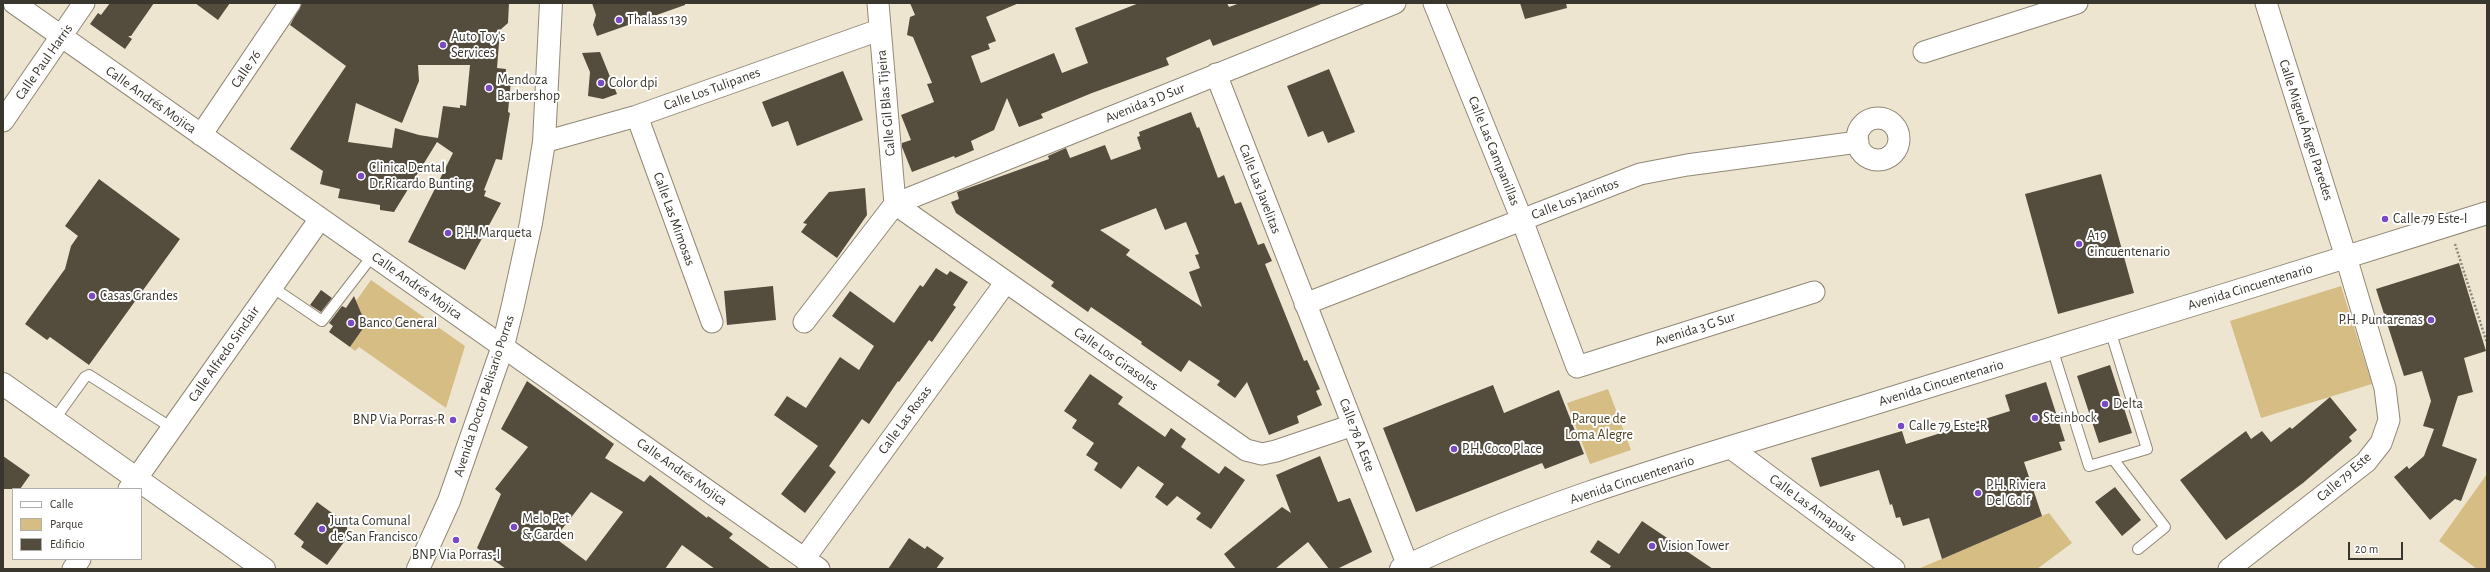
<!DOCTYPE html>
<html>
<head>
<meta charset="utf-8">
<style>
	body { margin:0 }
	#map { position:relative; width:2490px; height:572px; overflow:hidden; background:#eee5d1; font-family:"Alegreya Sans",sans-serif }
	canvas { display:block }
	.frame { position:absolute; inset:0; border:4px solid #39362e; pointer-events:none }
	.legend { position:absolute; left:12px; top:488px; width:130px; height:72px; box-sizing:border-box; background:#fff; border:1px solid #b0afab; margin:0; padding:5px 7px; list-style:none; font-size:12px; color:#39362e }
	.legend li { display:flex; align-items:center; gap:8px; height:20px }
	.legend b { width:20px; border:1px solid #b0afab }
	.scale { position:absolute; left:2348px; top:542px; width:55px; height:18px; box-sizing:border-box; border:2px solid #39362e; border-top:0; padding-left:5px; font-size:12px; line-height:14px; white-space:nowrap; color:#39362e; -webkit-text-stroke:3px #fff; paint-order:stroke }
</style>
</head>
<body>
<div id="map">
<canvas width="2490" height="572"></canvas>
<div class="frame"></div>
<ul class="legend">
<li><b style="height:5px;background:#fff"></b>Calle</li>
<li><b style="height:11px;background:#d5bd84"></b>Parque</li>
<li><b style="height:11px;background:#544d3d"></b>Edificio</li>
</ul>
<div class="scale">20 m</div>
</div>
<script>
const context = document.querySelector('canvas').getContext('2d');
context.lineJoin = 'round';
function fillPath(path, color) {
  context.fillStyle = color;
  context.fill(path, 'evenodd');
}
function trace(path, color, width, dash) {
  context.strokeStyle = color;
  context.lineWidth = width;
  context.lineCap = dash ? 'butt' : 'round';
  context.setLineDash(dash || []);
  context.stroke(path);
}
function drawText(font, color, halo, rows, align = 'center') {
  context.font = font + ' "Alegreya Sans",sans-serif';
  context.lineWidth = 4;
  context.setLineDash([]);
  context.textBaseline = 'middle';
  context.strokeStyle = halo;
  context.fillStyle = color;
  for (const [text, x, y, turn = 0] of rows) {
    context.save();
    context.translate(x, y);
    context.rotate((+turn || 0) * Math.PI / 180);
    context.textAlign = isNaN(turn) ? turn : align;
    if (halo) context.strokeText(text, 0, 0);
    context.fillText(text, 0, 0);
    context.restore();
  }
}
const green = new Path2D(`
	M371,280L465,346L446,408L359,347L355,351L350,347L369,320L362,315L356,301Z
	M2341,286L2372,384L2261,418L2230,321Z
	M1608,389L1631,450L1590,464L1567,403Z
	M2487,474V569H2477L2439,541Z
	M2049,513L2072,543L2037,569H1918Z`);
const building = new Path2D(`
	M110,3H154L131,36H128L132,39L125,49L90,24L98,13L101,15Z
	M195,3H230L218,20Z
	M302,3H509L508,23L500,30L497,68L506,69L505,80H511L508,112L510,113L502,160L496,159L484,190L486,191L484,196L501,203L465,270L408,242L453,153L437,142L394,212L380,210V205L338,198L340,189L320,184L323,171L290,149L346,66L290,25ZM418,65H470L466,106L460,105V108L443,106L438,138L419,135L395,128L392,148L348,142L356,103L402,123L419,81Z
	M592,3H685V5L597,36L593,25L596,15Z
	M910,3H1019L986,17L996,41L988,44L990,49L971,56L981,83L1054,53L1062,73L1088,63L1075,28L1139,3H1227L1229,7L1240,3L1321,4L1213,46L1210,39L1166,58L1169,65L1092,93L1041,114L1043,118L1019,127L1007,98L994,130L971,141L974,150L955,158L954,156L912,172L902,147V143L911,140L901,115L934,102L927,84L932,83L913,37L907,35L910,17L915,15Z
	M1520,3H1566L1567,8L1525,19Z
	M600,52L617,94L603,99L588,96L590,72L582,53Z
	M1329,69L1355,132L1328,143L1323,131L1308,137L1287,86Z
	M843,71L863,120L797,146L788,121L772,127L762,102Z
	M1191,112L1197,128L1199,127L1218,178L1224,175L1235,204L1241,202L1258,245L1264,243L1272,261L1265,264L1304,361L1307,360L1320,389L1316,391L1322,405L1297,416L1299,423L1269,435L1247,382L1235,398L1217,385L1220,381L1189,360L1181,372L1141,344L1142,342L1091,307L1088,312L1051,286L1054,282L956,213L951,202L959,199L957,192L1049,159L1048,156L1066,148L1070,158L1105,145L1111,160L1141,149L1137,137L1140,136L1139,132ZM1156,208L1165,230L1186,222L1199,254L1195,255L1200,268L1189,272L1202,307L1126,255L1130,250L1100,230Z
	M2101,174L2134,293L2058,314L2025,194Z
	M99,179L180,239L89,365L50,337L47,340L25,324L65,269L71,246L78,236L65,226Z
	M865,188L867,215L837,258L801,232L807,224L803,223L829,192Z
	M2459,263L2486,351L2464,358L2473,392L2458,396L2442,446L2477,459L2461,501L2455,499L2430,520L2394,477L2407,466L2409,469L2424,456L2434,429L2423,426L2431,401L2422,371L2404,376L2376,289Z
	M936,268L947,275L950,271L968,282L953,305L956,307L932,342L929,340L899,382L898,381L869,424L862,419L829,466L836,472L805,513L781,494L818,446L774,415L787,396L806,408L840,357L859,370L874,346L832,316L850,291L894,323L920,285L923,287Z
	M773,286L776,320L727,325L724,291Z
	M321,290L332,298L321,312L310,305Z
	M354,296L362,315L369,320L350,347L329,332L333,326L329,323L342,306L346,308Z
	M2110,365L2132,433L2099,443L2077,376Z
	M1090,374L1123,397L1118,404L1165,437L1171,428L1186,439L1181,447L1219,474L1225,466L1245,480L1211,529L1196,519L1201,513L1177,496L1167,506L1155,497L1164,484L1138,466L1121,489L1094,470L1098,463L1086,455L1094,443L1072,428L1077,420L1064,411Z
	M527,381L614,444L605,458L644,482L650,475L707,518L708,516L733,534L729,538L771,569H715L682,545L665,569H506L477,548L501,494L495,489L528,447L501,429ZM591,492L623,512L586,561L555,538Z
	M2046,382L2065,441L2059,442L2062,450L2024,462L2042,516L1942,559L1929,518L1903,526L1900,517L1896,518L1892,504L1890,505L1879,470L1820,487L1811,458L1902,431L1906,444L2010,411L2005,395Z
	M1493,385L1504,413L1559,390L1584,454L1545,469L1542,463L1416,512L1383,428Z
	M2330,397L2357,430L2349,437L2352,441L2303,483L2226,540L2180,480L2246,431L2251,439L2262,431L2271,442L2290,427L2292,429Z
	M3,456L30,475L20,489H3Z
	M1320,456L1338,502L1350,498L1372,552L1337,569H1329L1308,542L1275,569H1236L1224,554L1282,507L1291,513L1276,475Z
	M2115,487L2141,520L2122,536L2095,502Z
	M317,502L347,524V538L327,565L301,547L304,542L294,534Z
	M1642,521L1713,569H1609L1611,566L1590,552L1598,540L1619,554Z
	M909,538L925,549L927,546L944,558L936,569H888Z`);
const path = new Path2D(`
	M2455,244L2487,343`);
const lane = new Path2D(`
	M272,287L322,321L373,255
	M2052,348L2089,466L2147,449L2110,330
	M54,420L85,377L89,375L172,428
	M2113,459L2165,527L2138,549`);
const street = new Path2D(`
	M14,3L819,569
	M878,3L895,204
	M1434,3L1522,220L1577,367L1814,292
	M1924,52L2077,3
	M1216,74L1408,566
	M637,116L712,322
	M1857 139a21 21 0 1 1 42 0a21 21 0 1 1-42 0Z
	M3,121L84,3
	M201,135L290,3
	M544,142L637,116L879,30
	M895,204L1246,450L1262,454L1276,451L1353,425
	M895,204L1395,3
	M1305,304L1640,174L1687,165L1858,142
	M804,322L895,204
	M1731,448L1894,569
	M129,489L320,219
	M804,559L1006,282
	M73,569L80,559
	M2229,569L2366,462L2381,443L2389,420L2385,388L2346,257L2266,3`);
const secondary = new Path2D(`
	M3,384L264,569
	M418,569L449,501L503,346L513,305L531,223L544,142L551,3`);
const primary = new Path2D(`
	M1401,569C1545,499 1703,456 1856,409C2066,344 2277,279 2487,213`);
const markers = [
	[619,20,4,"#794ac2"],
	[443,45,4,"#794ac2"],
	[601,83,4,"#794ac2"],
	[489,88,4,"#794ac2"],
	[361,176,4,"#794ac2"],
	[2385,219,4,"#794ac2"],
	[448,233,4,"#794ac2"],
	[2079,244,4,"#794ac2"],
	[92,296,4,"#794ac2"],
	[2431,320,4,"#794ac2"],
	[351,323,4,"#794ac2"],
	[2105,404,4,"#794ac2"],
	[2035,418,4,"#794ac2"],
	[453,420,4,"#794ac2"],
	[1901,426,4,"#794ac2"],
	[1454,449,4,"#794ac2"],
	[1978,493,4,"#794ac2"],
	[514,527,4,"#794ac2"],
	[322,529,4,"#794ac2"],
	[456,540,4,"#794ac2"],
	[1652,546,4,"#794ac2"]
];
const poiNames = [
	["Thalass 139",627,20],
	["Auto Toy's",451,37],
	["Services",451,53],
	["Mendoza",497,80],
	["Barbershop",497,96],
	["Color dpi",609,83],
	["Clinica Dental",369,168],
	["Dr.Ricardo Bunting",369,184],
	["Calle 79 Este-I",2393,219],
	["P.H. Marqueta",456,233],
	["A19",2087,236],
	["Cincuentenario",2087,252],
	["Casas Grandes",100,296],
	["P.H. Puntarenas",2423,320,"right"],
	["Banco General",359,323],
	["Delta",2113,404],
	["Steinbock",2043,418],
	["BNP Via Porras-R",445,420,"right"],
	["Calle 79 Este-R",1909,426],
	["P.H. Coco Place",1462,449],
	["P.H. Riviera",1986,485],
	["Del Golf",1986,501],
	["Melo Pet",522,519],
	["& Garden",522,535],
	["Junta Comunal",330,521],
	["de San Francisco",330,537],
	["Vision Tower",1660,546],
	["BNP Via Porras-I",456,555,"center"]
];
const streetNames = [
	["Calle Paul Harris",44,62,-55],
	["Calle 76",246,69,-56],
	["Calle Los Tulipanes",712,89,-20],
	["Calle Andrés Mojica",151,100,35],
	["Calle Gil Blas Tijeira",886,103,-95],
	["Avenida 3 D Sur",1145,103,-22],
	["Calle Miguel Ángel Paredes",2306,130,72],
	["Calle Las Campanillas",1494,151,68],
	["Calle Las Javelitas",1260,189,69],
	["Calle Los Jacintos",1575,199,-21],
	["Calle Las Mimosas",674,219,70],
	["Calle Andrés Mojica",417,286,35],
	["Avenida Cincuentenario",2250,287,-17],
	["Avenida 3 G Sur",1695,329,-18],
	["Calle Alfredo Sinclair",224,354,-55],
	["Calle Los Girasoles",1116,359,35],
	["Avenida Cincuentenario",1941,383,-17],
	["Avenida Doctor Belisario Porras",484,396,-72],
	["Calle Las Rosas",905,420,-54],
	["Calle 78 A Este",1357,435,69],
	["Calle Andrés Mojica",682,472,35],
	["Calle 79 Este",2344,477,-41],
	["Avenida Cincuentenario",1632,480,-18],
	["Calle Las Amapolas",1813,508,36]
];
const parkNames = [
	["Parque de",1599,419],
	["Loma Alegre",1599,435]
];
fillPath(green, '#d5bd84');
fillPath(building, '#544d3d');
trace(lane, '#908876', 12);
trace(street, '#908876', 23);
trace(secondary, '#908876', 24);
trace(primary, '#908876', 24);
trace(path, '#8c8679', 2.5, [2, 2]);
trace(lane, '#fff', 10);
trace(street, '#fff', 21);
trace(secondary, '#fff', 22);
trace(primary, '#fff', 22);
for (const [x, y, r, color] of markers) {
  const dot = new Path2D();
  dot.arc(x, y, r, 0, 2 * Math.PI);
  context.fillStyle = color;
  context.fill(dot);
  trace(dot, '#fff', 1.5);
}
drawText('14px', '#39362e', '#fff', poiNames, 'left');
drawText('14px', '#39362e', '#fff', streetNames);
drawText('14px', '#4d401e', '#fff', parkNames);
</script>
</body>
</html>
